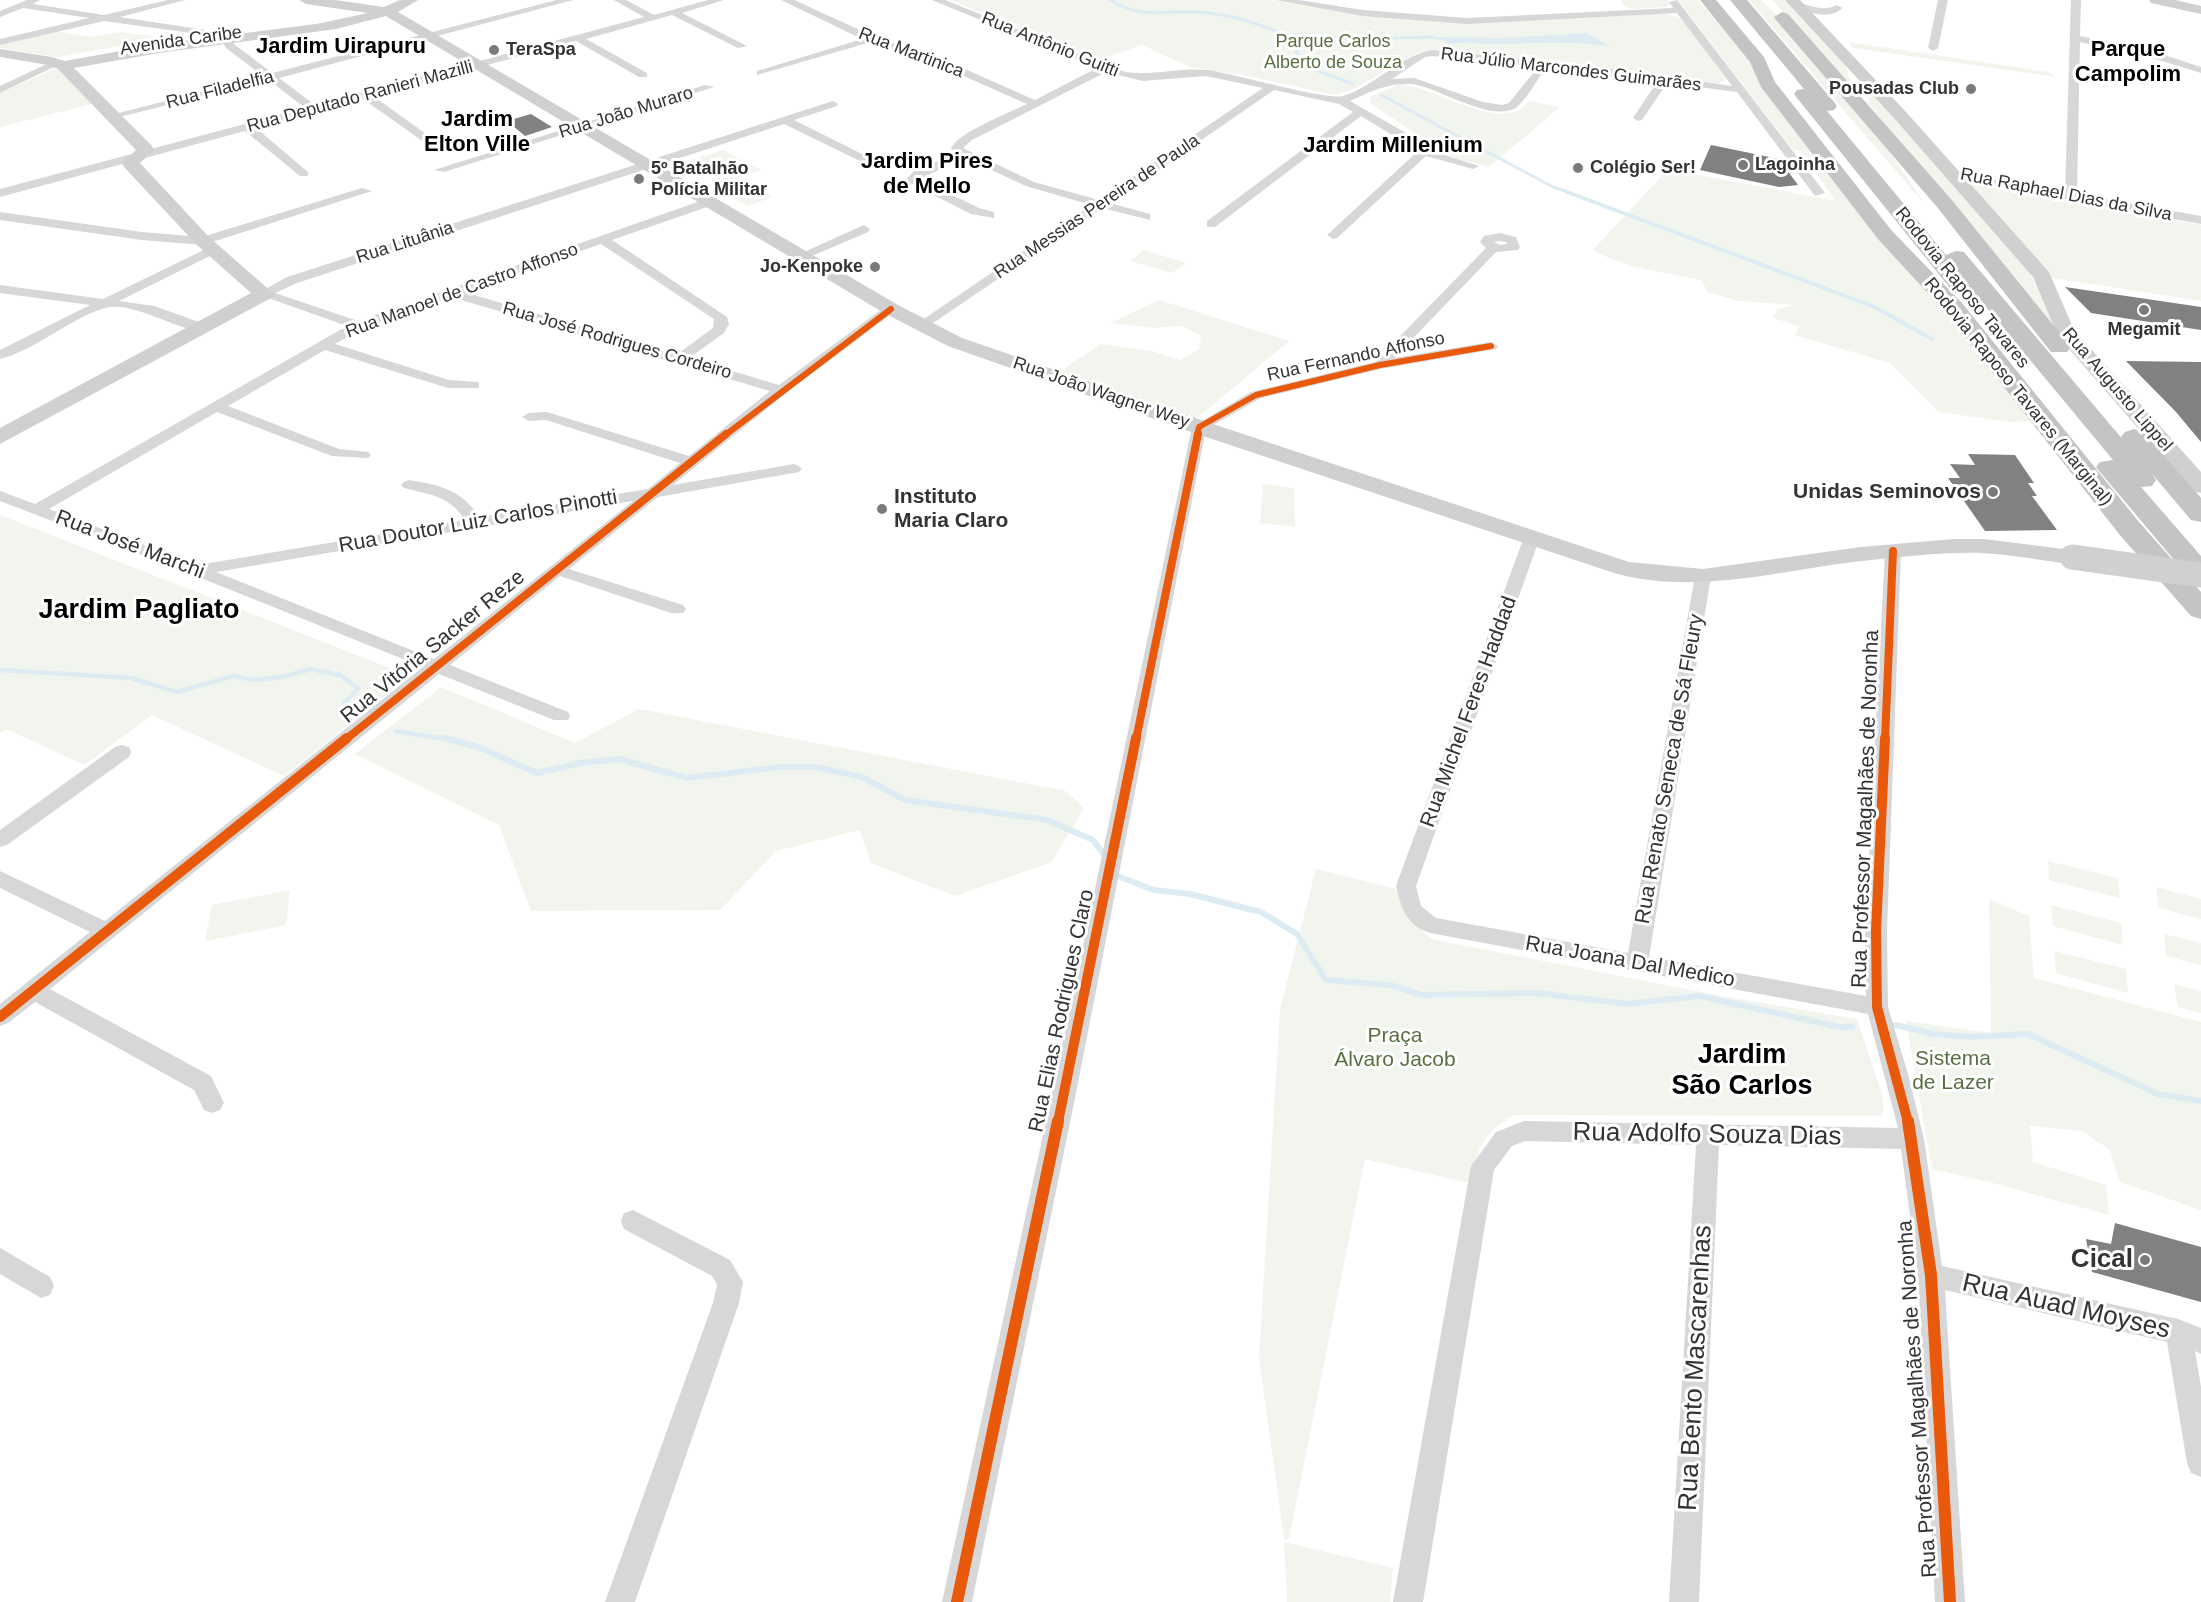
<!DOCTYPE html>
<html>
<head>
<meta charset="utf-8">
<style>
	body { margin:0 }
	canvas { display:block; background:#fff }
</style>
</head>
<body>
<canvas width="2201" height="1602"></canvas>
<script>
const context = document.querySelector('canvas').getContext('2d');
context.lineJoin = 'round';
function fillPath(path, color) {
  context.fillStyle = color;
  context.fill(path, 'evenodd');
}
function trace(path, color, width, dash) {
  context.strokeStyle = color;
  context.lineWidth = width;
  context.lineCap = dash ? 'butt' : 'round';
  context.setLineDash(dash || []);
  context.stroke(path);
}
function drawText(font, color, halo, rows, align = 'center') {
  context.font = font + ' Arial,sans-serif';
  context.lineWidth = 6;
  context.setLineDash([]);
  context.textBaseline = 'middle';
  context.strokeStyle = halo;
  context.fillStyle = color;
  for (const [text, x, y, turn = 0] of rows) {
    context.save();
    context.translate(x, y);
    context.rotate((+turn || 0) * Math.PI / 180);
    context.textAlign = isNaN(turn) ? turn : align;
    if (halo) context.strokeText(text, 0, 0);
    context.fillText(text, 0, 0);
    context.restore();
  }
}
const green = new Path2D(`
	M950,0H1270L1363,14L1460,22L1664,13L1684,19L1726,80L1716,85L1618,70L1430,50L1417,53L1352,90L1335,95L1243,75L1190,67L1142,45L1098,60Z
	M1622,0H1668L1670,4L1666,7L1632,9L1622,4Z
	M1678,0H1698L1745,53L2038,421L2009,422L1939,412L1890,363L1795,335L1799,326L1773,318L1778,309L1795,305L1739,301L1708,292L1701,280C1663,272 1627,269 1593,250L1668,169L1836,201L1800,151L1793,150Z
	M1749,0H1761L1770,8L1867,119L1927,207Z
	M1772,0H1789L1843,59L1851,81H1846Z
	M56,31L90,37L121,32L167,38L57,57L0,48V44Z
	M1849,42L2048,72L2056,77L1853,48Z
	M54,69L59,70L92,104L0,127V93Z
	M1865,83L2027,268L2059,333L2201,497V502L2045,321L1869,104Z
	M1401,84C1434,87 1505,136 1529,101L1560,107L1489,167L1458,159L1436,148L1369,102L1372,96Z
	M723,150L761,170L729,182L691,160Z
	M746,182L772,197L748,206L722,191Z
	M1965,182L2201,225V301L2053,278Z
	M1144,250L1186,263L1172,273L1130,261Z
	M1159,300L1289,341L1195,420L1058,373L1100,344L1151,351L1180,360L1199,349L1201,336L1182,326L1153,328L1111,323Z
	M1263,484L1294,488L1295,527L1260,523Z
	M0,515L400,672L405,676L403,681L284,776L152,715L84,765L7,729L0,733Z
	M441,687L575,743L639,709L1066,791L1084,808L1052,862L955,896L871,863L860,830L776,851L720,910L531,911L499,825L355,754Z
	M2048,861L2118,878L2120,898L2049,880Z
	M1316,869L1396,889L1407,917L1431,939L1722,996L1857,1019L1882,1094L1884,1111L1880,1116L1514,1115C1482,1134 1478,1148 1469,1183L1365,1159L1289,1539H1284L1259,1358L1280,1009Z
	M2156,887L2201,899V919L2159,908Z
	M290,890L286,925L205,941L212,905Z
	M1989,899L2029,916L2034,978L2201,1022V1210L2120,1182L2110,1150L2082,1131L2030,1126L2033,1162L2106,1185L2109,1215L1993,1183L1932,1169L1906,1021L1991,1033Z
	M2051,905L2121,923L2123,945L2053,926Z
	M2164,934L2201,943V965L2166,956Z
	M2054,951L2126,969L2128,993L2056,973Z
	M2174,984L2201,991V1013L2178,1007Z
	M1284,1542L1393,1568L1390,1602H1287Z`);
const water = new Path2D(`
	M1586,33L1609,46C1567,40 1524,44 1480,44C1472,41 1457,44 1445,43V41L1428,37L1504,38Z`);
const streamFar3 = new Path2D(`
	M1110,0C1143,20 1163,10 1199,12C1234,14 1265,27 1297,39L1296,52L1310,68L1353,84
	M1293,35L1353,39L1434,37
	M1381,95L1553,187L1571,193`);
const streamFar2 = new Path2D(`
	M1567,192L1875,307L1932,339`);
const streamFar1 = new Path2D(`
	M0,670L131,678L177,692L234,676L254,680L282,677L311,669L340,675L358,688L344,703L363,713
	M396,731L450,740`);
const stream = new Path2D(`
	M444,738L478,747L537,773L581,763L619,759L687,778L780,767H816L862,777L905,800L1047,820L1093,840L1105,856
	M1120,877L1154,890L1190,894L1261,912L1297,934L1326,980L1390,985L1422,995L1536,993L1628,1004L1699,996L1839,1027H1852
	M1895,1025L1934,1034L1969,1037L2028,1034L2158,1094L2201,1101`);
const building = new Path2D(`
	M531,114L552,127L525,136L507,121Z
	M1711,145L1779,159L1798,185L1779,187L1700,170Z
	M2065,287L2201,307V330L2091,313Z
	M2126,361L2201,362V442L2176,412Z
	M1968,454L2015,455L2034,483H2028L2037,496H2032L2057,530L1985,531L1948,478H1960L1950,464L1975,465Z
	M2115,1223L2201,1247V1302L2092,1272L2086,1239L2111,1244Z`);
const street = new Path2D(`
	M27,0H40L33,4L104,15L168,0H185L120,17L226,33L234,44L272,73L557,0H573L279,78L315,105L644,17L614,0H626L654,15L708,0H724L682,13L747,46L738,48L672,15L586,39L647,73V77H639L576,41L373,96L429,136V140H421L363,99L256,128L308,172V176H300L245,131L0,197V189L305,108L269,80L111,119V115L263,76L226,48L220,37L104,21L0,45V39L89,18L23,8L0,17V11Z
	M781,0H794L875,37L940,58L1035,100L1097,68L932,0H945L1125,72C1153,76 1180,67 1208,70C1231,73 1329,101 1343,96C1375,86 1400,56 1432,50L1615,69L1732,86L1677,13L1467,24L1363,16L1276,0H1299L1363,10L1467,18L1673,8L1669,2L1677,0L1825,193L1815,196L1737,92L1667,83L1642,120L1638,121L1633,118L1657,82L1556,69L1543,72C1535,83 1527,98 1518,106C1495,126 1437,86 1411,84C1388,83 1371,91 1350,101L1425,144L1429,150L1479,166L1473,169L1426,156L1337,238L1333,239L1327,235L1418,151L1361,116L1215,227H1207V221L1353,112L1339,104L1274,90L1110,203L1150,214V220L1102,208L923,330L918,329V323L1091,205L1026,186L966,158L919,179L979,208L994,212V218L971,214L908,182L906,180L914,171L957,153L951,149C956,133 1011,112 1027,104L932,62L871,42L757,75V71L862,39ZM1432,56L1538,67L1509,103L1502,105L1483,102L1414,78L1392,79L1425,57ZM1106,72L1143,81L1206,76L1263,88L1099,200L1034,182L963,148L972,140Z
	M1938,0H1948L1938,48L1933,51L1928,48Z
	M2071,0H2081L2080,36L2152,51L2201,67V73L2146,56L2080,42L2077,194L2201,216V224L1954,179L1948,176L1954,173L2065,192Z
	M1796,1C1810,6 1823,12 1837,5L1842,8C1831,21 1806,12 1793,6L1791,4Z
	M53,61L62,63L0,93V86Z
	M705,85L714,87L444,172L434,170Z
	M833,101L838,104L837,106L794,120L868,157V161H860L784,124L297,283L275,293L358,321L709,198L713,199V205L612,240L727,317L729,324L724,333L689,358L779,385L886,306H896L898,309L786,393L673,485L794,464L799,466L802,469L799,472L658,497L569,569L683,605L686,609L683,613H671L560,576L450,665L568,712L570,716L568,720H554L439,674L50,989L211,1076L224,1103L220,1110L212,1113L204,1110L194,1090L35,1002L8,1023L0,1026V1004L90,932L0,888V871L105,921L423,667L191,574L0,501V491L35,504L347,326L257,294L287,277ZM601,244L714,319L713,328L676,355L464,292ZM451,297L770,391L689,456L547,412L529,413L522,417L529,421L546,420L680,463L648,489L479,517C462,490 440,485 409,480L404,482L401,485L404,488C430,495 449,495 465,520L198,565L49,509L217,412L332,456L368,458L371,455L368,452L339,449L228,406L325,350L448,388H479V382L449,380L335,344L363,328ZM633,501L434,659L216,572Z
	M362,188L372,191L203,245L142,240L0,220V212L142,232L202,237Z
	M864,225L870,229L868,232L805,259L801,260L795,256Z
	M1500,233L1516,237L1520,247L1518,250L1496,252L1394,358L1491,342L1498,346L1496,349L1380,369L1261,398L1206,429L1075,1098L972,1602H942L1051,1098L1192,427L1251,392L1375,362L1486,248L1480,242L1484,236ZM1500,241L1506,242L1507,244L1500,245L1494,242Z
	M212,246L216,247V253L119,301L154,306L205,324V330C183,335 135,300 105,308C72,317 34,351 0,359V350L90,305L0,293V285L103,299Z
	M1532,532L1540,537L1416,886L1421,906L1436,918L1628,953L1695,576L1703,571L1711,576L1649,957L1866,996L1865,931L1885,551L1887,548H1899L1901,551L1887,931L1888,1007L1908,1074L1924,1139L1942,1266L2178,1319L2201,1328V1354L2195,1351L2201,1387V1477L2191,1473L2187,1463L2167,1342L1945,1290L1965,1602H1935L1918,1275L1901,1149L1719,1145L1699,1602H1669L1696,1145L1525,1141L1512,1146L1494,1170L1423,1602H1393L1471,1166L1496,1132L1524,1121L1898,1128L1868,1014L1430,933C1407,926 1401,908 1396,886L1524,537Z
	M122,745L129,747L131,752L129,757L7,845L0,847V830L115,747Z
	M633,1210L730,1260L743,1282L739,1303L635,1602H605L713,1303L717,1284L712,1276L624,1229L621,1221L624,1213Z
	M0,1248L50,1277L54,1286L50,1295L41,1298L0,1274Z`);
const secondary = new Path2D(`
	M299,0H335L384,7L400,0H418L398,12L898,305L962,338L1207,422L1629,562L1703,569L1861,547L1954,539H1984L2072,550L2080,552L2084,557L2080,562L2072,564C2042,561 2011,554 1981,553C1942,552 1902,557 1862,561C1781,570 1699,595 1617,574L1191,432L948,346L884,313L386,16L336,29L159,53L74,68L152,146L154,150L140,163L209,237L274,294L271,298L0,444V428L251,293L197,245L124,167L122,163L136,150L58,69L48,65L0,57V49L52,57L65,61L159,44L316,24L368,13L306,4Z
	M1785,0H1800L1906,112L2049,272L2074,330L2201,472V493L2193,491L2058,336L2033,277L1894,118Z
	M2149,0H2175L2201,6V14L2151,3Z`);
const highway = new Path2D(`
	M1700,0H1716L1764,57L1775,82L1892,231L1962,303L2139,522L2201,592V619L2191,616L2119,534L1946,313L1878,239L1761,87L1750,62Z
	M1730,0H1747L1834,102L1837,106L1834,110L1827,111L1946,255L1956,251L1964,252L2152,474L2156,480L2152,486L2141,487L2201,556V583L2191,580L2100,472L2096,467L2100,462L2113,460L1972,290L1962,295L1954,293L1797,98L1794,94L1797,90L1804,89Z
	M1782,12L1788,14L1951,199L2067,342L2071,347L2067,352H2051L1937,207L1776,20L1774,17Z
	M2134,429L2143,432L2201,498V522L2191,520L2125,442L2121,437L2125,432Z`);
const secondaryBridge = new Path2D(`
	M2072,557L2201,575`);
const cyclewayFar3 = new Path2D(`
	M724,436L891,309
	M1197,436L1199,427L1256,395L1380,365L1491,346`);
const cyclewayFar2 = new Path2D(`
	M345,740L726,434
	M1136,740L1198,434
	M1885,740L1893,551`);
const cyclewayFar1 = new Path2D(`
	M1885,738L1876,931L1877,1007L1908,1122
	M0,1017L347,738
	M1058,1122L1136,738`);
const cycleway = new Path2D(`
	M1908,1121L1931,1275L1950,1602
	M957,1602L1058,1121`);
const markers = [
	[494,50,6,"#7a7a7a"],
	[1971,89,6,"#7a7a7a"],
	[1743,165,6,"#7a7a7a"],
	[1578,168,6,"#7a7a7a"],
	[639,179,6,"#7a7a7a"],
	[875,267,6,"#7a7a7a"],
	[2144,310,6,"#7a7a7a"],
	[1993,492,6,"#7a7a7a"],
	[882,509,6,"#7a7a7a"],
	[2145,1260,6,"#7a7a7a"]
];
const farStreetnames = [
	["Avenida Caribe",181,41,-8],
	["Rua Antônio Guitti",1050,45,22],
	["Rua Martinica",911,53,21],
	["Rua Júlio Marcondes Guimarães",1571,70,7],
	["Rua Filadelfia",220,90,-14],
	["Rua Deputado Ranieri Mazilli",360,97,-15],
	["Rua João Muraro",626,113,-17],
	["Rua Raphael Dias da Silva",2066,195,11],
	["Rua Messias Pereira de Paula",1097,207,-34],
	["Rua Lituânia",405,243,-18],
	["Rodovia Raposo Tavares",1962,288,51],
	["Rua Manoel de Castro Affonso",462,291,-20],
	["Rua José Rodrigues Cordeiro",617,341,16],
	["Rua Fernando Affonso",1356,357,-12],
	["Rua Augusto Lippel",2117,390,49],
	["Rodovia Raposo Tavares (Marginal)",2018,392,51],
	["Rua João Wagner Wey",1101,393,19]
];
const farParknames = [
	["Parque Carlos",1333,42],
	["Alberto de Souza",1333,63]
];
const farPoinames = [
	["TeraSpa",506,50],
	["Pousadas Club",1959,89,"right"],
	["Lagoinha",1755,165],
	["Colégio Ser!",1590,168],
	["5º Batalhão",651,169],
	["Polícia Militar",651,190],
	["Jo-Kenpoke",863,267,"right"],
	["Megamit",2144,330,"center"]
];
const poiNames = [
	["Unidas Seminovos",1981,492],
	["Instituto",894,497,"left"],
	["Maria Claro",894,521,"left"]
];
const streetNames = [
	["Rua Doutor Luiz Carlos Pinotti",478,522,-10],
	["Rua José Marchi",130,545,21],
	["Rua Vitória Sacker Reze",433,647,-39],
	["Rua Michel Feres Haddad",1469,712,-70],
	["Rua Renato Seneca de Sá Fleury",1670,769,-80],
	["Rua Professor Magalhães de Noronha",1866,809,-88],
	["Rua Joana Dal Medico",1630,962,10],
	["Rua Elias Rodrigues Claro",1062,1011,-78],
	["Rua Professor Magalhães de Noronha",1918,1399,-94]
];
const parkNames = [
	["Praça",1395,1036],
	["Álvaro Jacob",1395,1060],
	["Sistema",1953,1059],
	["de Lazer",1953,1083]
];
const farDistrictnames = [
	["Jardim Uirapuru",341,47],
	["Parque",2128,50],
	["Campolim",2128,75],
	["Jardim",477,120],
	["Elton Ville",477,145],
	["Jardim Millenium",1393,146],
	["Jardim Pires",927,162],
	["de Mello",927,187]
];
const nearStreetnames = [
	["Rua Adolfo Souza Dias",1707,1135,1],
	["Rua Auad Moyses",2066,1307,13],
	["Rua Bento Mascarenhas",1696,1368,-87]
];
const nearPoinames = [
	["Cical",2133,1260]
];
const districtNames = [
	["Jardim Pagliato",139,611],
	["Jardim",1742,1056],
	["São Carlos",1742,1087]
];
fillPath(green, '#f1f5ed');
fillPath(water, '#ddebf3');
trace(streamFar3, '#ddebf3', 3);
trace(streamFar2, '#ddebf3', 4);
trace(streamFar1, '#ddebf3', 4.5);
trace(stream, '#ddebf3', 6);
fillPath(building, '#818181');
fillPath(street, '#d7d7d7');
fillPath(secondary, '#d0d0d0');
fillPath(highway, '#c4c4c4');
trace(secondaryBridge, '#d0d0d0', 25);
trace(cyclewayFar3, '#e8590c', 6);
trace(cyclewayFar2, '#e8590c', 8);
trace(cyclewayFar1, '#e8590c', 10);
trace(cycleway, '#e8590c', 12);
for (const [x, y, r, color] of markers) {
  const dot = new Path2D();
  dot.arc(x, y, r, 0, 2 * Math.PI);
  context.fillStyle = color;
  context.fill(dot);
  trace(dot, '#fff', 2);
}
drawText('18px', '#333', '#fff', farStreetnames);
drawText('18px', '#56703f', '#fff', farParknames);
drawText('bold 18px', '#333', '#fff', farPoinames, 'left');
drawText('bold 21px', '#333', '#fff', poiNames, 'right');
drawText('21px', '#333', '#fff', streetNames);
drawText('21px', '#56703f', '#fff', parkNames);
drawText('bold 22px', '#000', '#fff', farDistrictnames);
drawText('26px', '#333', '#fff', nearStreetnames);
drawText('bold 26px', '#333', '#fff', nearPoinames, 'right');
drawText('bold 27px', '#000', '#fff', districtNames);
</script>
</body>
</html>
